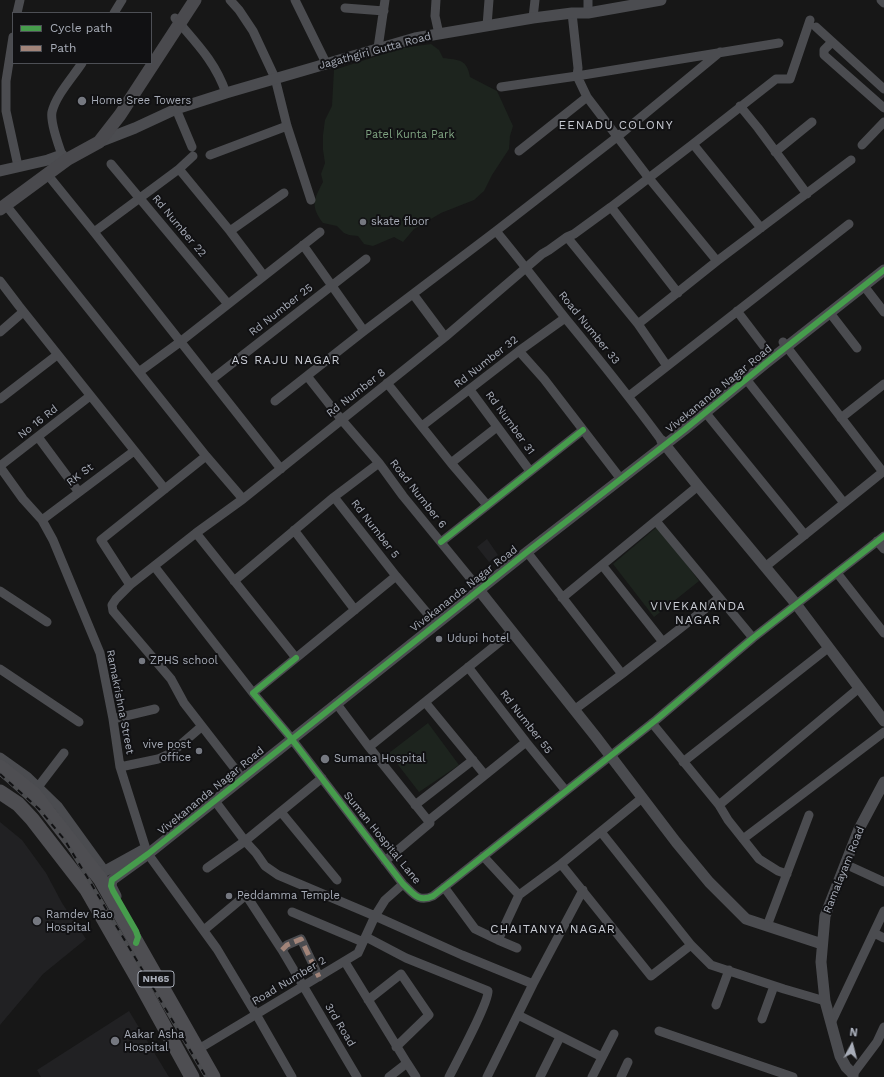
<!DOCTYPE html>
<html>
<head>
<meta charset="utf-8">
<style>
	body { margin:0 }
	#map { position:relative; width:884px; height:1077px; overflow:hidden; background:#171717; font-family:"Work Sans",sans-serif }
	canvas { display:block }
	.legend { position:absolute; left:12px; top:12px; width:140px; height:52px; box-sizing:border-box; background:#111113; border:1px solid #4d4f55; margin:0; padding:5px 7px; list-style:none; font-size:12px; color:#a8adb8 }
	.legend li { display:flex; align-items:center; gap:8px; height:20px }
	.legend b { width:20px; border:1px solid #4d4f55 }
	.north { position:absolute; left:832px; top:1025px; width:40px; height:40px; -webkit-text-stroke:3px #111113; paint-order:stroke; rotate:7deg; font-size:11px; font-weight:700; line-height:16px; text-align:center; color:#a8adb8 }
	.north::after { content:''; display:block; margin:auto; width:14px; height:18px; background:#a8adb8; clip-path:polygon(50% 0,100% 100%,50% 72%,0 100%) }
</style>
</head>
<body>
<div id="map">
<canvas width="884" height="1077"></canvas>
<ul class="legend">
<li><b style="height:5px;background:#469c4c"></b>Cycle path</li>
<li><b style="height:5px;background:#a18479"></b>Path</li>
</ul>
<div class="north">N</div>
</div>
<script>
const context = document.querySelector('canvas').getContext('2d');
context.lineJoin = 'round';
function fillPath(path, color) {
  context.fillStyle = color;
  context.fill(path, 'evenodd');
}
function trace(path, color, width, dash) {
  context.strokeStyle = color;
  context.lineWidth = width;
  context.lineCap = dash ? 'butt' : 'round';
  context.setLineDash(dash || []);
  context.stroke(path);
}
function drawText(font, color, halo, rows, align = 'center') {
  context.font = font + ' "Work Sans",sans-serif';
  context.lineWidth = 4;
  context.setLineDash([]);
  context.textBaseline = 'middle';
  context.strokeStyle = halo;
  context.fillStyle = color;
  for (const [text, x, y, turn = 0] of rows) {
    context.save();
    context.translate(x, y);
    context.rotate((+turn || 0) * Math.PI / 180);
    context.textAlign = isNaN(turn) ? turn : align;
    if (halo) context.strokeText(text, 0, 0);
    context.fillText(text, 0, 0);
    context.restore();
  }
}
const built = new Path2D(`
	M487,539L498,555L489,562L477,547Z
	M0,822L22,840L46,873L62,903L86,939L43,974L0,1025Z
	M129,1011L169,1077H41L37,1070Z`);
const green = new Path2D(`
	M431,44L439,50L443,58C459,60 467,59 470,77L497,91L513,126L510,136L509,149L492,175L484,191L474,200L441,213L414,229L403,242L394,237L373,246L364,244L358,236L349,235L344,233L337,226L323,223C310,206 314,199 323,182L321,174L325,163L323,150V135L325,120L332,106L334,70L402,48Z
	M658,526L699,581L654,617L613,564Z
	M428,723L459,765L419,792L389,753Z`);
const minor = new Path2D(`
	M230,0L239,10L253,31L275,78L287,126L311,200
	M295,0L326,63
	M436,0L435,16L439,34
	M881,0L884,3
	M345,8L384,11
	M17,13L20,0
	M114,13L122,0
	M572,13L578,68L577,76L587,97L648,177L717,261
	M588,13V0
	M175,18C196,43 215,61 226,93
	M533,18L535,0
	M487,26L489,0
	M816,27L884,89
	M13,37L6,81V111L18,166
	M832,42L824,50V55L884,108
	M378,48L385,0
	M501,87L577,76L779,43
	M740,106L758,128L807,194
	M176,109L192,147
	M693,144L761,228
	M862,145L884,122
	M519,151L587,97
	M775,152L812,122
	M62,155C58,144 50,122 52,112C56,95 73,77 82,63
	M210,155L287,126
	M111,164L228,304
	M179,169L230,231L264,276
	M47,174L94,232L281,469
	M5,204L206,456L243,499
	M611,207L678,293
	M230,231L284,193
	M496,231C520,260 543,290 566,319C599,359 631,399 662,441
	M94,232L179,169L193,156
	M567,237L638,324L667,366
	M303,245L364,331
	M0,281L19,306L165,489
	M864,286L884,312
	M413,294L445,337
	M737,311L769,353
	M830,313L857,348
	M638,324L717,261L851,160
	M0,332L23,312
	M783,342L883,472
	M519,351L544,379L617,474
	M139,372L180,342L320,232
	M307,376L341,419L379,463L403,496L475,584
	M746,379L844,503
	M211,380L366,259
	M387,383L451,463L487,505
	M470,390L530,471
	M629,396L849,224
	M0,399L57,355
	M275,401L364,331L496,231L617,137L720,52
	M705,412L805,535
	M841,418L884,384
	M422,426L519,351L565,318
	M38,437L78,491
	M206,456L101,540L130,585L196,533L296,658L396,576L432,619
	M451,463L497,427
	M0,466L90,396
	M0,467L23,499L42,520L53,540L100,653L113,719L120,767L146,849
	M334,497L396,576
	M42,520L134,451
	M656,521L753,638
	M294,530L355,610
	M196,533L243,499L445,337L542,254L549,250L567,237L574,234L611,207L693,144L776,79H790L810,20
	M877,541L884,549
	M441,542L583,430
	M527,552L622,674L574,710
	M602,565L663,642
	M154,566L253,693
	M765,567L884,471
	M837,573L884,633
	M234,581L334,497L379,463
	M130,585L116,599L112,605L113,611L171,679L184,703L239,774
	M0,591L47,622
	M562,598L698,486
	M296,658L253,693L287,733L403,884C413,893 418,903 433,896L656,720L753,638L884,536
	M468,667L526,742L566,791
	M0,669L79,722
	M622,674L719,598
	M425,702L485,775
	M336,703L369,747L430,823L385,861
	M113,719L155,709
	M652,723L719,805L728,820L759,859L778,871L787,874
	M369,747L512,632
	M0,757L28,777L58,806L105,871
	M683,762L828,648
	M120,767L158,759L171,753L201,727
	M38,787L64,753
	M215,801L245,841L256,853L265,866L278,875L375,916L462,955L533,984
	M415,805L473,760
	M719,805L859,688
	M281,812L337,880
	M428,821L526,742
	M601,832L691,945L711,965L784,989L825,1001
	M743,839L884,732
	M148,854L217,949L256,1014L292,1077
	M483,856L519,895L561,864L642,798
	M561,864L651,976L691,945
	M845,864L884,882
	M207,868L245,841L322,778
	M444,887L475,929L498,940L519,895
	M292,912L363,942
	M767,926L809,815
	M204,930L246,895L282,950L357,1077
	M874,933L884,938
	M366,937L406,958L488,991C489,1002 456,1063 449,1077
	M498,940L517,948
	M282,950L287,945L301,939L319,977
	M345,962L407,1063L389,1077
	M368,1000L401,974L429,1015L396,1047
	M716,1005L729,970
	M518,1015L602,1057
	M762,1019L774,986
	M831,1023L884,911
	M659,1031L793,1077
	M197,1050L358,953L375,916L385,900L403,884
	M407,1063L416,1077
	M853,1074L877,1042L884,1027
	M487,1077L533,984L583,890
	M540,1077L560,1037
	M592,1077L614,1034
	M621,1077L628,1062`);
const tertiary = new Path2D(`
	M99,142L135,128L176,109L226,93L415,38L533,18L572,13H588L661,0
	M0,171L48,160L62,155
	M662,441L698,486L796,604L884,721
	M475,585L596,737L676,842L709,882L746,919L822,944
	M93,870L105,871L143,850
	M116,896L111,886L112,880L148,854L527,552L684,430L766,363L884,270
	M853,1077V1074L846,1067L840,1056L825,1001L821,962L825,916L859,829L884,782`);
const secondary = new Path2D(`
	M0,209L68,159L99,142L120,115L195,0`);
const trunk = new Path2D(`
	M0,767L34,794L101,880L213,1077
	M0,792L18,804L32,819L87,890L138,979L192,1077`);
const rail = new Path2D(`
	M0,774L39,809L64,839L92,885L206,1077`);
const quiet = new Path2D(`
	M282,950L287,945L301,939L319,977`);
const cycleway = new Path2D(`
	M441,542L583,430
	M296,658L253,693L287,733L403,884C413,893 418,903 433,896L656,720L753,638L884,536
	M136,943L138,937L136,931L113,891L111,886L112,880L148,854L527,552L684,430L766,363L884,270`);
const markers = [
	[82,101,5,"#757880"],
	[363,222,4,"#757880"],
	[439,639,4,"#757880"],
	[142,661,4,"#757880"],
	[199,751,4,"#757880"],
	[325,759,5,"#757880"],
	[229,896,4,"#757880"],
	[37,921,5,"#757880"],
	[115,1041,5,"#757880"]
];
const shields = [
	[156,979,36]
];
const shieldNames = [
	["NH65",156,979]
];
const streetNames = [
	["Jagathgiri Gutta Road",375,51,-15],
	["Rd Number 22",179,226,50],
	["Rd Number 25",281,310,-38],
	["Road Number 33",589,328,51],
	["Rd Number 32",486,362,-38],
	["Vivekananda Nagar Road",719,389,-39],
	["Rd Number 8",356,393,-38],
	["No 16 Rd",38,422,-38],
	["Rd Number 31",510,423,54],
	["RK St",80,475,-37],
	["Road Number 6",418,494,52],
	["Rd Number 5",375,529,52],
	["Vivekananda Nagar Road",464,589,-38],
	["Ramakrishna Street",120,702,79],
	["Rd Number 55",526,722,52],
	["Vivekananda Nagar Road",211,791,-39],
	["Suman Hospital Lane",382,838,51],
	["Ramalayam Road",844,870,-68],
	["Road Number 2",289,981,-31],
	["3rd Road",340,1025,59]
];
const poiNames = [
	["Home Sree Towers",91,101],
	["skate floor",371,222],
	["Udupi hotel",447,639],
	["ZPHS school",150,661],
	["vive post",191,745,"right"],
	["office",191,758,"right"],
	["Sumana Hospital",334,759],
	["Peddamma Temple",237,896],
	["Ramdev Rao",46,915],
	["Hospital",46,928],
	["Aakar Asha",124,1035],
	["Hospital",124,1048]
];
const parkNames = [
	["Patel Kunta Park",410,135]
];
const neighbourhoodNames = [
	["EENADU COLONY",616,125],
	["AS RAJU NAGAR",286,360],
	["VIVEKANANDA",698,606],
	["NAGAR",698,620],
	["CHAITANYA NAGAR",553,929]
];
fillPath(built, '#212123');
fillPath(green, '#1d241e');
trace(minor, '#4b4c50', 9);
trace(tertiary, '#4b4c50', 11);
trace(secondary, '#4a4a4e', 13);
trace(trunk, '#4e4e52', 15);
trace(rail, '#4b4c4f', 3.5);
trace(rail, '#111113', 2, [6]);
trace(quiet, '#a18479', 5, [10, 5]);
trace(cycleway, '#469c4c', 6);
for (const [x, y, r, color] of markers) {
  const dot = new Path2D();
  dot.arc(x, y, r, 0, 2 * Math.PI);
  context.fillStyle = color;
  context.fill(dot);
  trace(dot, '#111113', 1.5);
}
for (const [x, y, w] of shields) {
  const box = new Path2D();
  box.roundRect(x - w / 2, y - 8, w, 16, 3);
  context.fillStyle = '#111113';
  context.fill(box);
  trace(box, '#a8adb8', 1);
}
drawText('bold 10px', '#a8adb8', null, shieldNames);
drawText('11px', '#a8adb8', '#111113', streetNames);
drawText('11px', '#a8adb8', '#111113', poiNames, 'left');
drawText('11px', '#7fa381', '#111113', parkNames);
context.letterSpacing = '1px';
drawText('12px', '#c9ccd4', '#111113', neighbourhoodNames);
context.letterSpacing = '0px';
</script>
</body>
</html>
